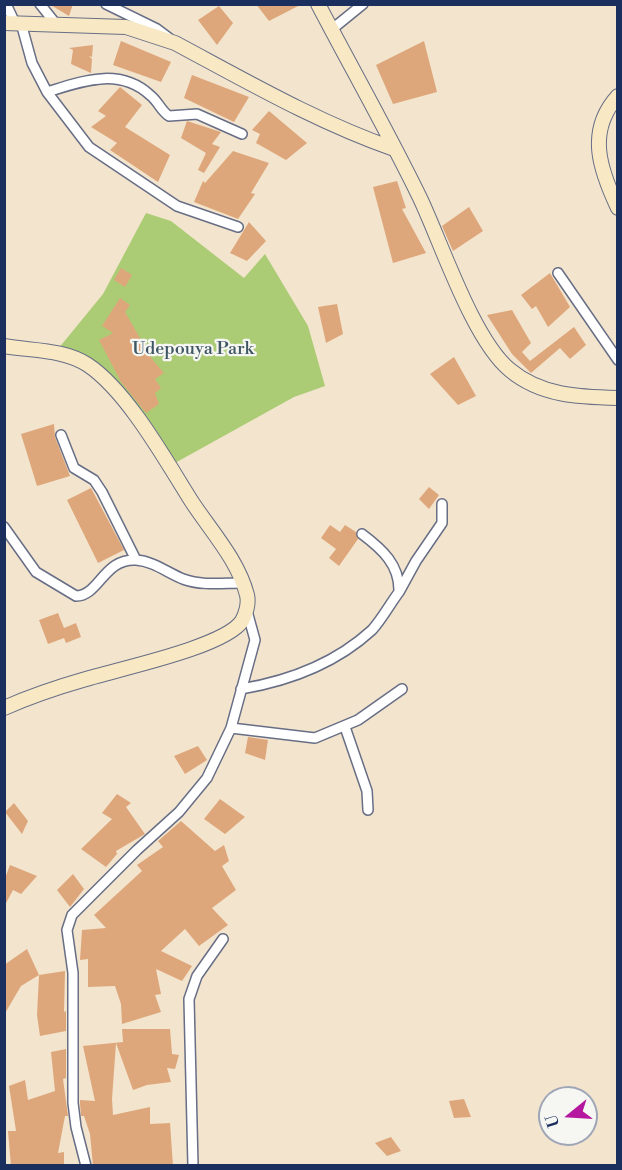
<!DOCTYPE html>
<html>
<head>
<meta charset="utf-8">
<style>
	body { margin:0 }
	#map { position:relative; width:622px; height:1170px; overflow:hidden; background:#f3e4cd; font-family:"Libre Bodoni",serif }
	canvas { display:block }
	.frame { position:absolute; inset:0; border:6px solid #1b2f5e; pointer-events:none }
	.north { position:absolute; left:538px; top:1086px; width:60px; height:60px; box-sizing:border-box; background:#f6f6f2; border:2px solid #9ea6b7; border-radius:50%; rotate:252deg; font-size:16px; font-weight:700; line-height:24px; text-align:center; color:#1b2f5e }
	.north::after { content:''; display:block; margin:auto; width:21px; height:27px; background:#b5179e; clip-path:polygon(50% 0,100% 100%,50% 72%,0 100%) }
</style>
</head>
<body>
<div id="map">
<canvas width="622" height="1170"></canvas>
<div class="frame"></div>
<div class="north">U</div>
</div>
<script>
const context = document.querySelector('canvas').getContext('2d');
context.lineJoin = 'round';
function fillPath(path, color) {
  context.fillStyle = color;
  context.fill(path, 'evenodd');
}
function trace(path, color, width, dash) {
  context.strokeStyle = color;
  context.lineWidth = width;
  context.lineCap = dash ? 'butt' : 'round';
  context.setLineDash(dash || []);
  context.stroke(path);
}
function drawText(font, color, halo, rows, align = 'center') {
  context.font = font + ' "Libre Bodoni",serif';
  context.lineWidth = 4.5;
  context.setLineDash([]);
  context.textBaseline = 'middle';
  context.strokeStyle = halo;
  context.fillStyle = color;
  for (const [text, x, y, turn = 0] of rows) {
    context.save();
    context.translate(x, y);
    context.rotate((+turn || 0) * Math.PI / 180);
    context.textAlign = isNaN(turn) ? turn : align;
    if (halo) context.strokeText(text, 0, 0);
    context.fillText(text, 0, 0);
    context.restore();
  }
}
const green = new Path2D(`
	M146,213L171,221L244,278L265,254L308,326L325,386L294,397L175,463L106,386L58,349L103,294Z`);
const building = new Path2D(`
	M49,4H73L69,16Z
	M256,4H302L269,21Z
	M219,6L233,23L217,45L198,20Z
	M121,41L171,62L161,82L113,65Z
	M424,41L437,92L393,104L376,65Z
	M93,45L92,57L89,56L92,59L91,73L71,64L73,50L69,48Z
	M192,75L249,97L234,122L184,98Z
	M120,87L142,105L125,127L170,155L158,182L110,150L117,143L91,127L106,116L98,111Z
	M269,111L307,143L286,160L256,143L260,134L252,130Z
	M187,121L221,132L212,144L220,147L204,173L198,170L206,153L181,138Z
	M233,151L269,163L251,193L255,194L238,219L194,202L203,181L205,183Z
	M397,181L406,208L402,209L426,253L393,263L373,187Z
	M469,207L483,231L453,251L442,226Z
	M249,222L266,241L247,261L230,253Z
	M121,268L132,275L125,287L114,280Z
	M550,273L570,307L548,327L536,306L532,309L521,295Z
	M120,298L130,305L125,312L152,359L164,373L155,379L161,388L155,393L159,404L146,413L121,382L99,340L113,333L102,326Z
	M337,304L343,334L326,343L318,307Z
	M512,310L531,343L522,352L530,361L574,327L586,345L570,359L560,348L531,373L512,354L487,315Z
	M454,357L476,396L458,405L430,374Z
	M54,424L55,437L70,476L37,486L21,434Z
	M429,487L439,495L429,509L419,499Z
	M91,488L124,550L98,563L67,500Z
	M330,525L340,532L345,525L356,532L358,539L339,566L329,558L336,549L321,538Z
	M58,613L64,628L76,623L81,637L66,643L64,638L48,644L39,620Z
	M248,737L268,740L265,760L245,753Z
	M198,746L207,760L185,774L174,756Z
	M117,794L131,803L126,807L145,834L116,851L117,854L106,867L81,849L112,819L102,813Z
	M220,799L245,817L225,834L204,819Z
	M14,803L28,821L22,834L5,812Z
	M181,821L215,851L224,845L229,861L222,866L236,890L212,908L228,925L199,946L185,929L161,951L192,966L182,981L156,969L161,994L155,995L161,1012L122,1024L121,1004L115,986L88,987V959L80,960L82,930L106,928L94,915L142,871L137,865L163,847L158,841Z
	M10,865L37,876L21,894L13,890L4,907V881Z
	M73,874L84,889L70,907L57,890Z
	M27,949L39,975L21,986L4,1015V965Z
	M65,971L64,1012L66,1011V1031L40,1036L37,1015L39,975Z
	M122,1029H170L172,1054L179,1055L175,1069L167,1068L171,1082L147,1085L133,1090L116,1043L112,1099L113,1115L150,1107V1124L170,1123L173,1166H93L90,1134L84,1116H81L80,1103V1100L95,1101L83,1046L123,1042Z
	M66,1049V1078L63,1079L68,1116H65L58,1153L64,1152V1166H11L8,1131H16L9,1086L25,1080L28,1100L55,1091L51,1052Z
	M464,1099L471,1117L454,1118L449,1101Z
	M391,1137L401,1151L387,1156L375,1143Z`);
const street = new Path2D(`
	M6,4L15,23
	M40,4L56,24
	M106,4L157,29L169,38
	M21,23L32,63L47,92L89,147L177,206L238,227
	M331,30L363,4
	M47,92C83,81 119,67 150,95C158,101 161,111 169,116L197,114L242,134
	M558,273L618,360
	M61,435L74,468L94,480L102,492L136,560
	M4,527L36,572L76,596C99,596 104,558 136,560C153,561 168,573 183,579C202,586 223,583 242,583
	M399,592L416,561L442,523V504
	M241,689C289,681 336,663 372,630C382,619 390,604 399,592C400,565 382,549 362,534
	M345,727L367,791L368,810
	M231,728L315,738L358,720L402,689
	M86,1166L76,1127L73,1103V973L67,930L72,915L137,850L179,812L207,778L231,728L255,640L247,611
	M193,1166L189,999L197,976L223,939`);
const secondary = new Path2D(`
	M318,4C352,69 388,132 420,198C441,242 473,340 510,370C541,396 579,397 618,398
	M4,23L126,27L175,43C248,82 317,122 394,149
	M618,96C586,131 600,170 618,208
	M4,346C32,351 64,349 88,365C128,392 166,461 192,502C211,531 238,560 247,595C249,603 246,614 242,621C225,647 118,669 86,679C58,687 31,696 4,708`);
const parkNames = [
	["Udepouya Park",193,350]
];
fillPath(green, '#abcc75');
fillPath(building, '#dea77b');
trace(street, '#676e85', 12);
trace(secondary, '#676e85', 16);
trace(street, '#fff', 9);
trace(secondary, '#f8e8c3', 14);
drawText('18px', '#3f5664', '#f6f6f2', parkNames);
</script>
</body>
</html>
